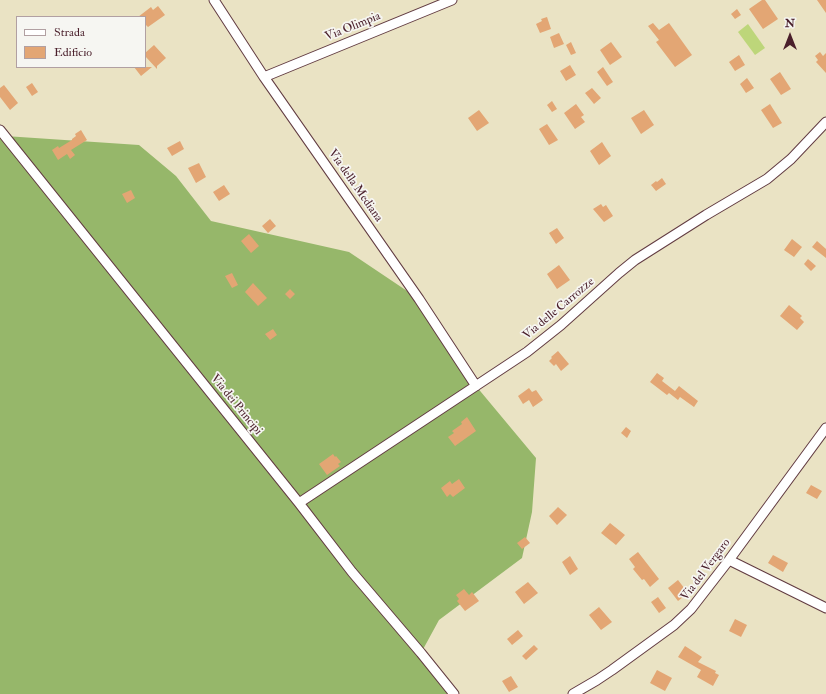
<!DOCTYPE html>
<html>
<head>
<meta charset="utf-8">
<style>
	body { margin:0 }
	#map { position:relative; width:826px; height:694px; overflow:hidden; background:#eae3c4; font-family:"IM FELL Double Pica",serif }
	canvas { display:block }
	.legend { position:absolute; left:16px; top:16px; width:130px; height:52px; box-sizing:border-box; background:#f6f6f2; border:1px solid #b1a0a2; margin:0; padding:5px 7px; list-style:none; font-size:12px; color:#4a1f2b }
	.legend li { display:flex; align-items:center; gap:8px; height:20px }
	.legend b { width:20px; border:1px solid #b1a0a2 }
	.north { position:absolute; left:770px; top:16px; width:40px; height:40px; -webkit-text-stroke:3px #f6f6f2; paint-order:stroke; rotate:0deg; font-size:11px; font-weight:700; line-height:16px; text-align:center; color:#4a1f2b }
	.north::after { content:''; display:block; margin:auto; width:14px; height:18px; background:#4a1f2b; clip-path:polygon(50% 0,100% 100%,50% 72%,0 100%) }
</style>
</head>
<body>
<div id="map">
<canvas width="826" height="694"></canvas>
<ul class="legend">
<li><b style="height:5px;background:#fff"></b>Strada</li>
<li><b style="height:11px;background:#e3a674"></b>Edificio</li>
</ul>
<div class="north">N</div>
</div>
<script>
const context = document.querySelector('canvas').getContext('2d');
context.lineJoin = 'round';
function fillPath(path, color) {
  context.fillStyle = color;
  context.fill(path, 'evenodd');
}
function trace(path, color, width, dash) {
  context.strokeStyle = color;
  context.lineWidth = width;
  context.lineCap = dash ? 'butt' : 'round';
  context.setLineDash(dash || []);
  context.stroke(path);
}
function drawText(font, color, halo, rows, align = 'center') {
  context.font = font + ' "IM FELL Double Pica",serif';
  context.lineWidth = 3.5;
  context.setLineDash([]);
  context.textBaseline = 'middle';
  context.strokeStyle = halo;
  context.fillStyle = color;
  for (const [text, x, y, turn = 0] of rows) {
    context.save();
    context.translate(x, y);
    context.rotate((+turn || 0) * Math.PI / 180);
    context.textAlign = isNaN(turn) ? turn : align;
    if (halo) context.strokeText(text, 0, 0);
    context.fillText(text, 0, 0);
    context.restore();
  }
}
const green = new Path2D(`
	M748,24L765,48L755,55L738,32Z`);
const forest = new Path2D(`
	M0,130L5,136L139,145L176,176L211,221L349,252L419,299L476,386L536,458L532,512L522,558L439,620L421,653L454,694H0Z`);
const building = new Path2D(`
	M762,0H765L778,19L763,29L749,9Z
	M817,0H826V13Z
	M158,6L165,15L148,27L145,24V17H138L151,7L153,10Z
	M737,9L741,15L735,19L731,14Z
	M547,17L551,29L540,33L536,24L542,21L541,19Z
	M653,23L659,30L669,23L692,55L675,67L656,42L659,40L648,26Z
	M559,33L564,44L554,48L550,37Z
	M571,42L576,53L571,55L566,45Z
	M611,42L622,57L610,65L600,50Z
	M154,45L166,58L157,66V69L145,56V53Z
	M820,52L823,56L826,53V73L816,62L818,60L815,56Z
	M739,55L745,65L735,71L729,62Z
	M570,65L576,75L566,81L560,71Z
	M134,67H152L141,76Z
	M603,67L613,82L607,86L597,72Z
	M780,72L791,89L781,95L770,79Z
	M747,78L754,88L746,93L740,84Z
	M32,83L38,92L32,96L26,87Z
	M4,85L18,103L10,110L0,97V88Z
	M592,88L601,98L594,104L585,93Z
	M552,101L557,109L552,112L547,105Z
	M576,104L584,115L581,117L585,122L575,129L564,113Z
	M770,104L782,123L773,128L761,110Z
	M479,110L489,123L477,131L468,118Z
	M644,110L654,125L641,134L631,118Z
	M547,124L558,140L549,145L539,129Z
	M81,130L87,140L71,150L75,155L70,159L67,154L58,160L52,150L58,146L59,148L72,140V139L76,136L75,134Z
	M180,141L184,149L172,156L167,148Z
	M602,142L611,156L599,165L590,151Z
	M199,163L206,177L196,183L188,168Z
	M662,178L666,184L656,191L651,185L656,181L657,182Z
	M224,185L230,194L219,201L213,192Z
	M131,190L135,198L127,203L122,194Z
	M601,204L603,207L606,205L613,216L604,222L593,209Z
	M270,219L276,226L268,233L262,226Z
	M557,228L564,238L556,244L549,233Z
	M249,234L259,246L251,253L241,241Z
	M792,239L802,247L794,257L784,250Z
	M817,241L826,249V258L812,247Z
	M808,259L816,266L811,271L804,264Z
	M559,265L570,280L557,289L547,274Z
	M232,273L238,285L232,288L225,276Z
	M253,283L267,298L258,306L245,292Z
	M290,289L295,294L290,299L285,294Z
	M789,305L802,316L800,318L804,322L797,330L780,316Z
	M273,329L277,335L270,340L265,334Z
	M558,351L569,364L561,371L556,364L554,366L549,361L552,358L551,357Z
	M657,373L664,378L662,381L675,391L679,386L698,401L694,407L680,397L678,400L669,393L667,395L650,382Z
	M529,388L532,392L536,390L543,400L533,407L529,400L523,404L518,396Z
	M467,417L476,431L455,446L448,437L454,433L452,431L462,424L461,422Z
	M626,427L631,431L627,438L621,433Z
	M333,454L335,457L336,456L341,462L338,464L340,466L327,475L319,464Z
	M459,479L465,488L453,497L450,494L447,497L441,488L450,481L452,484Z
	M811,485L822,491L817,499L806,493Z
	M558,507L567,515L557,525L549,516Z
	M610,523L625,535L616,545L601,533Z
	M525,537L530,543L522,549L517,543Z
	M638,552L659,579L650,587L644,579L642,580L633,569L635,567L629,559Z
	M773,555L788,563L783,572L768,563Z
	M570,556L578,569L570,575L562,562Z
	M678,580L688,593L678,601L668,588Z
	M528,582L538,593L524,604L515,592Z
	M464,589L469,595L472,592L479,601L465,611L457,601L459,599L456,595Z
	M658,597L666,608L659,613L651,602Z
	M599,607L612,622L601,630L589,615Z
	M735,619L747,625L741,637L729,631Z
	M518,630L523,636L512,645L507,639Z
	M534,645L538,649L526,660L522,656Z
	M685,646L702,657L698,662L716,671L715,673L719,675L713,686L697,677L701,670L678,657Z
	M657,670L672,678L665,691L650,683Z
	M511,676L518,687L509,692L502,681Z`);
const street = new Path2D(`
	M214,0L264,77L419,299L476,386
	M264,77L452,0
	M0,130L299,503L352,572L421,653L454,694
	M299,503L527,352L561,325L619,273L635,260L706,215L767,179L791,159L826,122
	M729,560L826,608
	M573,694L597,680L612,670L674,625L691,609L729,560L826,428`);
const streetNames = [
	["Via Olimpia",353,27,-22],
	["Via della Mediana",355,186,55],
	["Via delle Carrozze",559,309,-40],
	["Via dei Principi",236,405,51],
	["Via del Vergaro",706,570,-53]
];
fillPath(green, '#bdd67a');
fillPath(forest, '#96b76a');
fillPath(building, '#e3a674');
trace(street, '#623c42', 11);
trace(street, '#fff', 9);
drawText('12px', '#4a1f2b', '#f6f6f2', streetNames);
</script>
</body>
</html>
